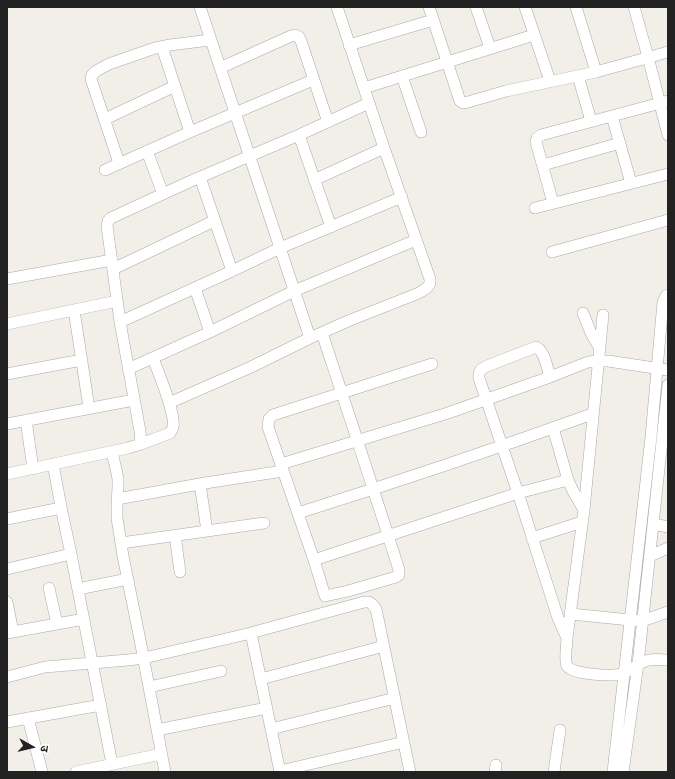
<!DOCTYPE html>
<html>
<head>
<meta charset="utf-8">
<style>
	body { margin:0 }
	#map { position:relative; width:675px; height:779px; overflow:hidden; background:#f2efe9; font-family:"Work Sans","Noto Sans Devanagari",sans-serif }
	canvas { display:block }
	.frame { position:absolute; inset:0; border:8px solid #222; pointer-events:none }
	.north { position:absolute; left:12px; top:727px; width:40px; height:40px; -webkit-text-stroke:3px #fff; paint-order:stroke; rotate:98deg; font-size:11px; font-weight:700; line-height:16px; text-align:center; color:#222 }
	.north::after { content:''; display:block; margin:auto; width:14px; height:18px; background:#222; clip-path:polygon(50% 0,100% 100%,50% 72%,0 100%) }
</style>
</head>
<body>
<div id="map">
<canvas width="675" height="779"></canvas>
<div class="frame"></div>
<div class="north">उ</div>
</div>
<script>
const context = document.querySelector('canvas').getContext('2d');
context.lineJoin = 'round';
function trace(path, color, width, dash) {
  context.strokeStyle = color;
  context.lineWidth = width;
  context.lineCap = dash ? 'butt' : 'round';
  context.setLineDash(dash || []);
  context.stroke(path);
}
const minor = new Path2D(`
	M200,7L310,338
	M429,7L460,101L463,103L468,102L506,91L596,72L668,52
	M476,7L490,48
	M525,7L550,81
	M576,7L596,72
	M634,7L648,57L668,135
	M349,45L433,20
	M162,47L190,132
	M220,68L291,36L295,35L299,37L301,41L328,122
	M402,76L421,132
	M578,76L591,121
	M364,88L534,35
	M612,116L631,183
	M105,119L175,86
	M299,135L331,227
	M147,151L163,194
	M119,163L91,79L92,75L96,71L109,64L155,48L170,45L210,40
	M543,165L620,143
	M105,170L190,132L313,80
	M200,177L232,271
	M314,180L384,148
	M553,203L536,142L537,138L541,135L668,101
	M535,208L668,174
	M552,252L668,220
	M113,269L214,221
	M7,279L112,260
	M195,288L210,332
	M74,310L89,408
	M583,313L591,333L599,347
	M603,315L584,510L567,638C567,645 564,659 567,666C573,675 615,677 624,673C633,669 640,662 649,660C655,659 662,660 668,660
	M120,322L232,271L280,248L402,197
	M7,324L117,301
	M322,333C348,412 374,490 399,570V575L396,577L348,591L325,596L314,560L268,427L269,419L273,415L432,364
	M128,369L210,332L294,291L416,240
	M7,374L82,360
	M550,377C547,368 545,351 536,347L487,366C481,369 478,371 479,378L518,493L558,618L567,638
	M169,403L251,367L310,338L348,321L419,293C425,289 431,287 430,279L384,148L337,7
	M26,420L33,469
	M7,424L134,400
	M553,428L568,480L573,491L584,510
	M141,444L170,433C171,431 173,429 173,427C176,414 158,372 153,358
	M112,452L116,469L118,479V487L117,505V518L123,556L141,645L165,772
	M53,464L62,512L71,554L112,764
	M281,464L448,413L550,377L588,362L598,361H608L668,370
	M7,474L128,448L141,444L140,431L120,322L107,226L108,221L111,218L191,181L299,135L369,103
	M200,484L207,531
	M117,499L205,483L283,471
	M298,513C397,482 495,449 592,414
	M7,519L61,508
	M653,524L668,527
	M175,535L180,572
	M532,538L582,522
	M121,543L264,523
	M650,556L668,548
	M314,560L518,493L568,480
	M7,569L71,554
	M49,588L57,624
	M78,589L128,579
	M7,602L13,632
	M571,614L630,620L642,621L668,612
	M7,633L84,619
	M251,633L280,772
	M7,677L45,667L128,660L144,658L247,634L364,602H369L372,604L376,609L410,772
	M261,679L384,646
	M149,687L221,671
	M28,718L42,772
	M7,722L101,705
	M271,729L395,698
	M157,730L267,708
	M280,771L404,742
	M76,772L161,754
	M495,772L496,765
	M554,772L560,730
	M613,772L651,437L663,302L666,296L668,295
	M623,772L638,664L668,385`);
trace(minor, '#a9a9a9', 12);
trace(minor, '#fff', 11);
</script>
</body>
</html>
